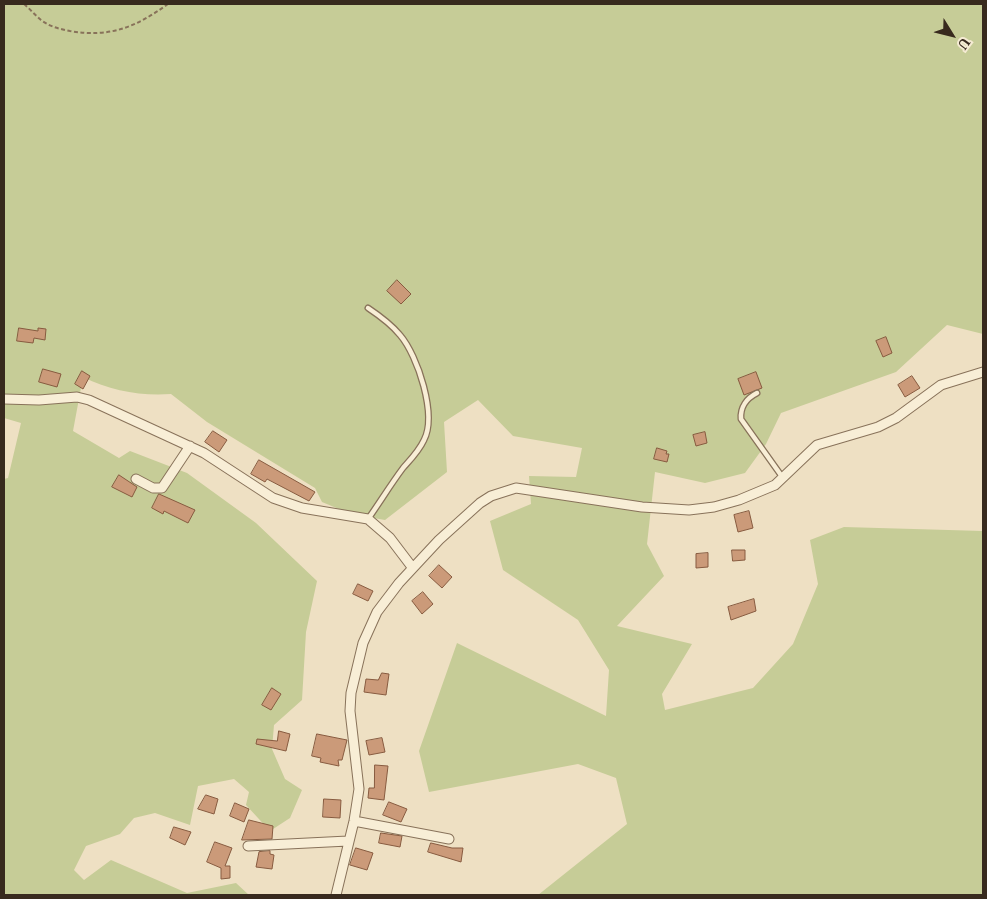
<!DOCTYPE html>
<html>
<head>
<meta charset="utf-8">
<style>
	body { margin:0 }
	#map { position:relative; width:987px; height:899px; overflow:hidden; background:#eee0c3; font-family:"PT Serif",serif }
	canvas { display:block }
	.frame { position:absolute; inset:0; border:5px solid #382a1e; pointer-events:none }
	.north { position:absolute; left:927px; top:10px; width:50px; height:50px; -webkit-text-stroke:4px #f5ebd3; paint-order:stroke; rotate:126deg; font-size:14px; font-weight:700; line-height:20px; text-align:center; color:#382a1e }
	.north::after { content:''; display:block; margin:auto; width:18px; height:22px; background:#382a1e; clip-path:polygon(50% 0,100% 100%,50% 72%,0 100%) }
</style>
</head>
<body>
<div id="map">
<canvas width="987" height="899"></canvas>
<div class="frame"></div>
<div class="north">U</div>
</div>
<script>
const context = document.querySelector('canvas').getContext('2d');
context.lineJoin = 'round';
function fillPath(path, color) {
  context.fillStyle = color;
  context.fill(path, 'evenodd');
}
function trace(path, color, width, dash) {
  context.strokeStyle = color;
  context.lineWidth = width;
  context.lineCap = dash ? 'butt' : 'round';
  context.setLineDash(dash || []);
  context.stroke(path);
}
const green = new Path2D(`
	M4,4H983V334L947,325L896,372L781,413L766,444L745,473L705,483L655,472L647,544L664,576L617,626L692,644L662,694L665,710L753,688L793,644L818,584L810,540L844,527L983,531V895H538L627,824L616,778L578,764L429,792L419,751L457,643L606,716L609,670L578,620L503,570L490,521L531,504L529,476L576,477L582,448L513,436L478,400L444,422L447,472L385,520L351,514L322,502L315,488L207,422L171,394C140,396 111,391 83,377L73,431L119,458L130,451L187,473L256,523L317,581L306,632L302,700L274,725L272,749L285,779L302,790L290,818L270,831L246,805L249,792L234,779L198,786L190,825L155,813L134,818L120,834L86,846L74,870L84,880L111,860L187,893L236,883L249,895H4V479L8,478L21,423L4,418Z`);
const building = new Path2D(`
	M397,280L411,294L401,304L387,291Z
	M19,328L38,331V328L46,329L45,340L34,338L33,343L17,341Z
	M886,337L892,353L883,357L876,341Z
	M43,369L61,374L57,387L39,382Z
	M82,371L90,376L83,389L75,384Z
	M756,372L762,388L744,395L738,379Z
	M912,376L920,388L905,397L898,385Z
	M213,431L227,440L219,452L205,442Z
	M705,432L707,443L696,446L693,435Z
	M657,448L667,451L666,454H669L667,462L654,459Z
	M259,460L315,492L309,501L267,479L265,482L251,474Z
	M119,475L137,487L132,497L112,487Z
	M159,494L195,510L188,523L164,511L163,514L152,508Z
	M749,511L753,528L738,532L734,515Z
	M732,550H745V560L733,561Z
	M708,553V567L696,568V554Z
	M439,565L452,577L442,588L429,576Z
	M358,584L373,591L368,601L353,594Z
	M423,592L433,604L422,614L412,601Z
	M754,599L756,611L731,620L728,607Z
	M382,673L389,674L386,695L364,692L366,679L378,680Z
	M272,688L281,694L271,710L262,705Z
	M279,731L290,734L286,751L256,744L257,739L277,741Z
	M317,734L347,740L342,760H338L339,766L320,762L321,758L312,756Z
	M382,738L385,752L369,755L366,741Z
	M375,765L388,766L384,800L368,798L369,788H374Z
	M206,795L218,799L214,814L198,809Z
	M324,799L341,800L340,818L323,817Z
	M389,802L407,809L401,822L383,815Z
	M235,803L249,809L244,822L230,816Z
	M249,820L273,826L272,839L242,840Z
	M174,827L191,832L185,845L170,838Z
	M381,833L402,836L400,847L379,843Z
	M215,842L232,848L225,866H230V878L221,879V868L207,862Z
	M431,843L452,848H463L461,862L428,852Z
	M356,848L373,853L367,870L350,865Z
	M270,851V854L274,855L272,869L256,867L259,852Z`);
const path = new Path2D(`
	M24,4C30,9 35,15 41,20C50,27 60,29 70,31C110,38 136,27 168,4`);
const lane = new Path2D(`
	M368,308C380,316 391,324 400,335C418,356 437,415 424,440C419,451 411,459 403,468C391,484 380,502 368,519
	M757,393C747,398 740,407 741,419L783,478`);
const street = new Path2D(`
	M4,399L39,400L77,397L89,400L204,453L273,498L302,508L368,519L390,538L412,567
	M136,479L153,488H162L190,446
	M354,821L449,839
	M248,846L348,841
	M336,895L354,821L359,789L350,711L351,693L363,643L377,612L399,583L439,540L480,503L491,496L516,488L642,507L689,510L714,507L739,500L775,485L817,445L878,427L896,418L941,385L983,372`);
fillPath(green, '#c6cc97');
fillPath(building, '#cb9a79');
trace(building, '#875b40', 1);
trace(lane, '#88725a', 7);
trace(street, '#88725a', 11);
trace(path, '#88725a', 2, [4, 2.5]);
trace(lane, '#f8eed6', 4.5);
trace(street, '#f8eed6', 9);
</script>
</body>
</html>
